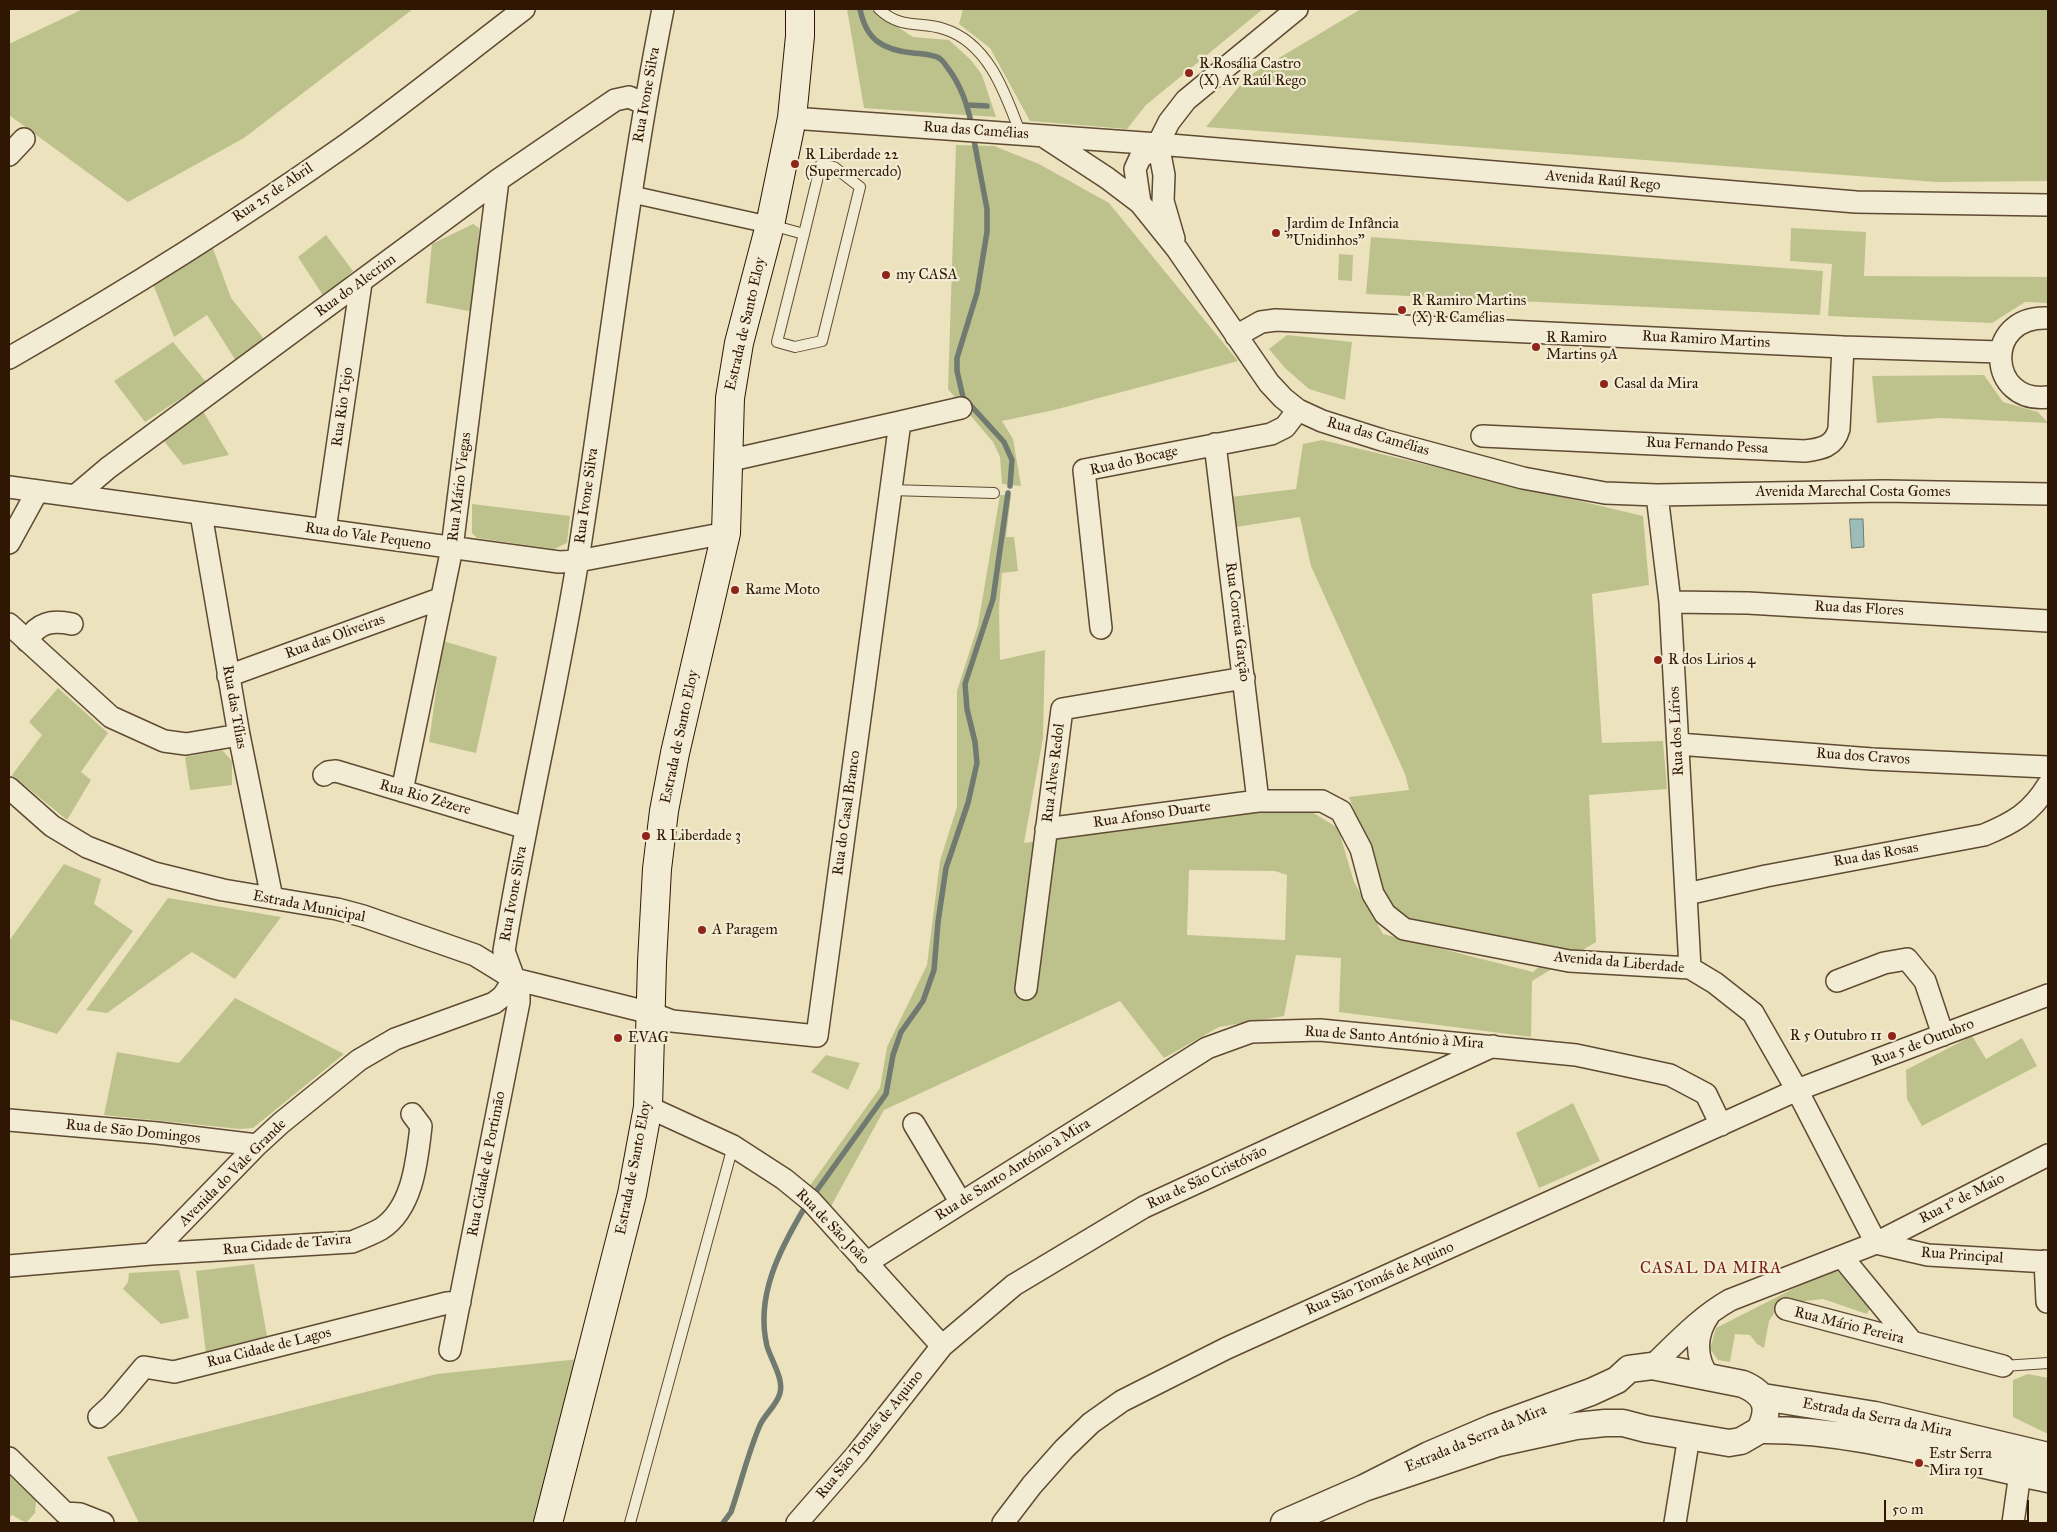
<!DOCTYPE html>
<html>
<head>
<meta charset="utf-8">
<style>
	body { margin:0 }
	#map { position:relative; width:2057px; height:1532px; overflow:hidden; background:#ece2bd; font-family:"IM FELL Great Primer",serif }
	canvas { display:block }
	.frame { position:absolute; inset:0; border:10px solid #301703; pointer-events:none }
	.scale { position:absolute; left:1884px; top:1500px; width:145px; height:22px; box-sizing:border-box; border:2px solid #301703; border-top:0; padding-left:6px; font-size:15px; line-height:18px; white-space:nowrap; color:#301703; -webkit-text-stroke:4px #f3ecd4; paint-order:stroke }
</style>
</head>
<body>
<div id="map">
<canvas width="2057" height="1532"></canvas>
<div class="frame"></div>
<div class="scale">50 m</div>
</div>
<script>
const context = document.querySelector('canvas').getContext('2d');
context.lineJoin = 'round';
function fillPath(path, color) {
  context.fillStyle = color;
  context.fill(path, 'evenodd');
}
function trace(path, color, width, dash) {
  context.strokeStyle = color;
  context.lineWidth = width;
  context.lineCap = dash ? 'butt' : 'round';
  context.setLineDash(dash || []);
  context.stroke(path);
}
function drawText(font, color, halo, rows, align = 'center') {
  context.font = font + ' "IM FELL Great Primer",serif';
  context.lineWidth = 4.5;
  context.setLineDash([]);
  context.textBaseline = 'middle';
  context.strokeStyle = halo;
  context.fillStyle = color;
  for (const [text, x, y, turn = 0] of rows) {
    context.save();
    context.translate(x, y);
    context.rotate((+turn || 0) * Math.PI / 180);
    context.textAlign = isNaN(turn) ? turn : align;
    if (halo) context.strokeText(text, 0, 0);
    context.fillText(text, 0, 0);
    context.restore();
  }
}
const green = new Path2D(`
	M83,9H413L244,138L128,202L9,115V44Z
	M847,9H870L913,37L949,40L971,60L982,75L996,117L864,108Z
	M963,9H1263L1146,105L1127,129L1030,121L990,48L959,24Z
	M1361,9H2048V181L1937,182L1206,127L1247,77Z
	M956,145L994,146L1039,164L1109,203L1238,361L1054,410L1002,421L1013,439L1021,486L1002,484L1000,457L993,442L948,389Z
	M473,224L479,228L474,312L426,303L432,244Z
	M1791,228L1866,232L1864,276L2048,277V303L2025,302L1992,323L1828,316L1832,264L1790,261Z
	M326,235L353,271L324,297L298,257Z
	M1371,237L1823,271L1820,315L1366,294Z
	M211,243L231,298L264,339L236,361L207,315L174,337L153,284Z
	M1339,254L1353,255L1352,281L1338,280Z
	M1287,335L1352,342L1345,400L1309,389L1285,368L1269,349Z
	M173,342L206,382L145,422L114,381Z
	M1984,375L2003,402L2038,412L2048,423L1941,418L1877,423L1872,376Z
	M203,411L229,455L183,465L164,441Z
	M1322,440L1643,516L1649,585L1592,594L1602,743L1663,741L1667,789L1589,795L1596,942L1532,981L1531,1037L1339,1012L1341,958L1296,955L1284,1016L1219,1027L1164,1058L1120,1001L884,1110L830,1208L809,1187L880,1088L887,1047L927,965L940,861L957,807V691L978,625L1000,495H1011L1006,537H1014L1018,571L1002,573L999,607L1000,660L1045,650L1043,738L1024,843L1302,806L1338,828L1354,882L1383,934L1533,972L1554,953L1405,917L1388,902L1349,797L1409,790L1405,774L1311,566L1300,517L1236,527L1231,497L1296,489L1303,444ZM1189,870L1275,871L1287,875L1285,940L1187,935Z
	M472,504L570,516L567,543L554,549L477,538L472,533Z
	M443,641L497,657L476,753L429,742Z
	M58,688L108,733L81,772L91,780L67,820L12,775L42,735L29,722Z
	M222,750L232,761V785L190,790L185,757Z
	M64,864L101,879L94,904L133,931L57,1034L9,1019V941Z
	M168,898L281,917L235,979L192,952L107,1013L86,1010Z
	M235,998L344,1054L253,1128L240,1129L104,1115L117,1052L179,1063Z
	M1972,1036L1986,1059L2022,1038L2037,1066L1922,1126L1907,1099L1906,1070Z
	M826,1055L860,1063L848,1090L811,1072Z
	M1573,1103L1600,1161L1539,1188L1516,1133Z
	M254,1264L267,1336L206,1354L196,1271Z
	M1834,1268L1871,1306L1867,1314L1823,1299L1780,1304L1769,1321L1764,1348L1757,1344L1750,1335L1735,1334L1730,1362L1718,1360L1710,1349L1716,1328Z
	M179,1270L189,1318L161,1324L123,1289L128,1282L129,1273Z
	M579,1359L535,1523H139L107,1457L437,1374Z
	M2028,1374L2048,1378V1434L2013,1417V1380Z
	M9,1475L36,1501L35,1513L26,1523L12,1515L9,1518Z`);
const water = new Path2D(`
	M1850,519H1863L1864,547L1852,548Z`);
const stream = new Path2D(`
	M860,9C866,40 883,50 913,53C921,54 932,54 939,58C942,60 945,64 947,67C961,85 967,104 972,126
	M968,105L987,106
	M973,135L987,209V232L977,293L957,358V371L963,397L1004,442L1012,460L1010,486
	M815,1193L886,1094L893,1055L901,1032L923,1001L934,970L938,922L946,868L968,803L977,763L975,742L967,709L965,684L993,599L1008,493
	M723,1523L731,1512C741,1483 748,1453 760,1425C765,1414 777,1405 780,1393C784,1379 771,1360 767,1346C755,1296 780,1249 805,1207`);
const service = new Path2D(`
	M879,9C901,30 921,21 944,29C989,43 1006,95 1021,135
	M771,225L804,234L777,342L795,347L822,341L860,187L834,167L821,164L804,234
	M890,490L994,493
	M2003,1366L2048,1363
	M630,1523L733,1146`);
const pedestrian = new Path2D(`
	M630,194L770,225`);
const minor = new Path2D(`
	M792,118L1158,144L1856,202L2048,205
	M1046,138L1107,178L1140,203L1177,249L1269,383L1283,398L1298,410L1322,421L1382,440L1523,478L1605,493L1657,495L1884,491L2048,494
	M1158,144L1164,175L1163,201L1174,239
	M9,155L24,139
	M1140,203L1135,169L1140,158L1158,144L1169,122L1186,100L1297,9
	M2048,318C1982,315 1988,405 2048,397
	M1236,336L1261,322L1276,320L1843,347L2000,352
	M9,358C125,292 238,221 347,144C407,101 465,54 524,9
	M900,422L961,408
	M1482,436L1805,451C1821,449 1834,447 1839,429L1843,347
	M1215,444L1258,801
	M9,487L559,562L578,561L726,533
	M1657,495L1670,602L1690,968
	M75,496L108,468L498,180L615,100L629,97L645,104
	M201,514L239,735L272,898
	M325,530L361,283
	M9,543L37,492
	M1670,602L1748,603L2048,621
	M9,624L111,717L164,741L186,744L239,735
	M1101,628L1084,470L1271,434L1285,427L1298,410
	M27,641C38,622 52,620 72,624
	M228,676L442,598
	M1678,744L1872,759L2048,767
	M324,775L328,772L336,771L526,828
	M9,788L52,826L87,847L154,873L223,890L337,909L363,916L475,955L514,979L651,1013L672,1021L817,1036L900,422L727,461
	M402,791L452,548L498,180
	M1046,829L1258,801H1322L1341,811L1361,849L1373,894L1385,914L1404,929L1569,961L1690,968L1715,983L1753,1013L1797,1090L1876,1243
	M1687,894L1766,876L1984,835C2013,823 2031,813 2048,785
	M1837,981L1884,963L1907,959L1925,981L1943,1035
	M1026,989L1062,709L1244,678
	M648,1107L733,1146L784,1179L811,1201L942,1346
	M9,1120L157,1133L257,1145
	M914,1124L961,1203
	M1876,1243L1928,1255L2048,1262
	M151,1254L257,1145L281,1123L359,1060L395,1039L494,1003L503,996L514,979
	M1842,1257L1912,1342
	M2045,1261L2047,1302
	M866,1263L1207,1048L1251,1032L1320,1030L1576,1055L1670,1075L1706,1094L1721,1125
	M9,1266L151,1254L352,1242C362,1238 372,1234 381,1229C413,1208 417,1161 421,1126L412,1114
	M1786,1309L2003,1366
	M450,1350L519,1002V992L504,951C525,820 557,690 578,559C607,376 627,191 663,9
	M1652,1366C1677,1342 1700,1317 1730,1300L1876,1243L2048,1155
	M1709,1377C1695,1358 1695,1335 1709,1315
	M99,1417L112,1405L144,1367L174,1372L447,1303L460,1302
	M9,1458L65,1513
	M65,1513L80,1514L103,1523
	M797,1523L857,1454L942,1346L1014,1285L1144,1207L1493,1046
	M1003,1523L1032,1485L1064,1449L1091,1423L1122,1401L1227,1348L1797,1090L2048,995
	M1675,1523L1689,1436
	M2013,1523L2020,1473`);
const tertiary = new Path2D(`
	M1763,1397L1875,1415L2048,1456
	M1760,1430C1858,1429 1953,1460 2048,1479
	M1284,1523L1364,1488L1498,1443L1576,1426L1605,1423H1623L1646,1429L1729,1443L1741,1441L1760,1430C1771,1407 1766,1394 1743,1384L1652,1366L1629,1369L1617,1380L1591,1392L1492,1428L1429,1455L1364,1488`);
const secondary = new Path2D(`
	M548,1523L632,1194L648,1107L652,962L657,869L664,811L675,753L726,533L730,398L739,343L770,225L792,118L800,36V9`);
const markers = [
	[1189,73,5,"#8f2418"],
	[795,164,5,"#8f2418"],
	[1276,233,5,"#8f2418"],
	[886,275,5,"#8f2418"],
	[1402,310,5,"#8f2418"],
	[1536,347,5,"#8f2418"],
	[1604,384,5,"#8f2418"],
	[735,590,5,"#8f2418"],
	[1658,660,5,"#8f2418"],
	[646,836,5,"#8f2418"],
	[702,930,5,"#8f2418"],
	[1892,1036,5,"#8f2418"],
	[618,1038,5,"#8f2418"],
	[1919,1463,5,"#8f2418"]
];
const poiNames = [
	["R Rosália Castro",1199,64],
	["(X) Av Raúl Rego",1199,81],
	["R Liberdade 22",805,155],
	["(Supermercado)",805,172],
	["Jardim de Infância",1286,224],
	["\"Unidinhos\"",1286,241],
	["my CASA",896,275],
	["R Ramiro Martins",1412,301],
	["(X) R Camélias",1412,318],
	["R Ramiro",1546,338],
	["Martins 9A",1546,355],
	["Casal da Mira",1614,384],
	["Rame Moto",745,590],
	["R dos Lirios 4",1668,660],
	["R Liberdade 3",656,836],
	["A Paragem",712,930],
	["R 5 Outubro 11",1882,1036,"right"],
	["EVAG",628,1038],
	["Estr Serra",1929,1454],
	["Mira 191",1929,1471]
];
const streetNames = [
	["Rua Ivone Silva",647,95,-80],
	["Rua das Camélias",976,131,4],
	["Avenida Raúl Rego",1603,181,5],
	["Rua 25 de Abril",273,193,-34],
	["Rua do Alecrim",356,286,-36],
	["Estrada de Santo Eloy",746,324,-77],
	["Rua Ramiro Martins",1706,340,3],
	["Rua Rio Tejo",343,407,-82],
	["Rua das Camélias",1378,437,16],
	["Rua Fernando Pessa",1707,446,3],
	["Rua do Bocage",1134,461,-13],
	["Rua Mário Viegas",460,487,-83],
	["Avenida Marechal Costa Gomes",1853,492],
	["Rua Ivone Silva",587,496,-82],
	["Rua do Vale Pequeno",368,537,8],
	["Rua das Flores",1859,609,3],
	["Rua Correia Garção",1237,622,83],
	["Rua das Oliveiras",335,637,-20],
	["Rua das Tílias",234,707,80],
	["Rua dos Lírios",1677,731,-93],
	["Estrada de Santo Eloy",680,737,-78],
	["Rua dos Cravos",1863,757,4],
	["Rua Alves Redol",1054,773,-83],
	["Rua Rio Zêzere",425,798,16],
	["Rua do Casal Branco",847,813,-82],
	["Rua Afonso Duarte",1152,815,-8],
	["Rua das Rosas",1876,855,-10],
	["Rua Ivone Silva",514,894,-80],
	["Estrada Municipal",309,907,11],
	["Avenida da Liberdade",1619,963,5],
	["Rua de Santo António à Mira",1394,1038,4],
	["Rua 5 de Outubro",1923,1043,-21],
	["Rua de São Domingos",133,1132,6],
	["Rua Cidade de Portimão",487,1164,-79],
	["Estrada de Santo Eloy",634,1168,-79],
	["Rua de Santo António à Mira",1013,1170,-32],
	["Avenida do Vale Grande",233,1173,-45],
	["Rua de São Cristóvão",1207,1178,-25],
	["Rua 1º de Maio",1962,1199,-27],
	["Rua de São João",832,1227,46],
	["Rua Cidade de Tavira",287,1245,-5],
	["Rua Principal",1962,1256,4],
	["Rua São Tomás de Aquino",1380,1279,-24],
	["Rua Mário Pereira",1849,1326,14],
	["Rua Cidade de Lagos",269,1348,-14],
	["Estrada da Serra da Mira",1877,1418,11],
	["Rua São Tomás de Aquino",870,1435,-51],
	["Estrada da Serra da Mira",1476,1439,-23]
];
const neighbourhoodNames = [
	["CASAL DA MIRA",1711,1269]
];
fillPath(green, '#bdc28d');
fillPath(water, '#9bbcb9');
trace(water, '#707a70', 1);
trace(stream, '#707a70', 5.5);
trace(service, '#5f4a32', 12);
trace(pedestrian, '#5f4a32', 19);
trace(minor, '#5f4a32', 24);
trace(tertiary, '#5f4a32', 29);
trace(secondary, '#301703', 30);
trace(service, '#f3ecd4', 10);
trace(pedestrian, '#f3ecd4', 16);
trace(minor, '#f3ecd4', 21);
trace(tertiary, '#f3ecd4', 26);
trace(secondary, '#f3ecd4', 28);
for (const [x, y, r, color] of markers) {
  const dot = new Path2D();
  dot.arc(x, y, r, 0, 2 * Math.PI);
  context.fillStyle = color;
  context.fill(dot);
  trace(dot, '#f3ecd4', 2);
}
drawText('15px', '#301703', '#f3ecd4', poiNames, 'left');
drawText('15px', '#301703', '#f3ecd4', streetNames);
context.letterSpacing = '1px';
drawText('16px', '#7a1f14', '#f3ecd4', neighbourhoodNames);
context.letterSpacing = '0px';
</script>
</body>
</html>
